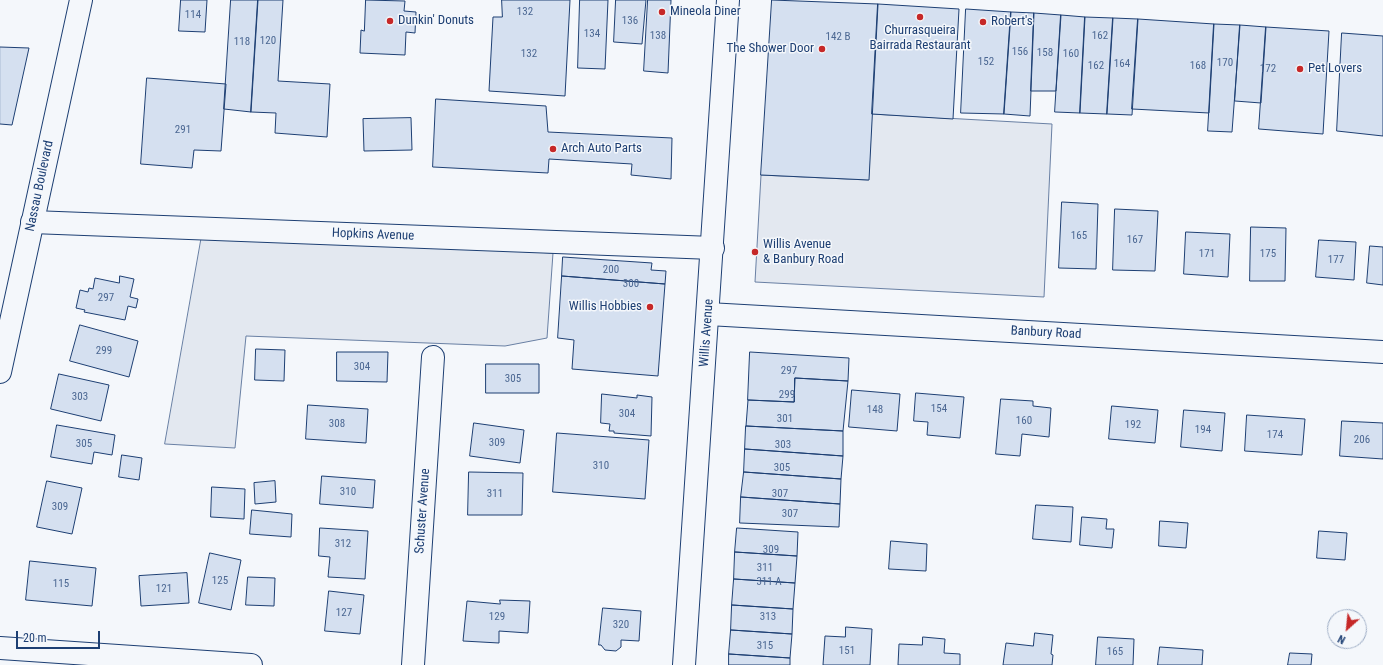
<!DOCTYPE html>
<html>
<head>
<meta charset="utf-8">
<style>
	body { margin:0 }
	#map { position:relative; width:1383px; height:665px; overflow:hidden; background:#f4f7fb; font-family:"Roboto Condensed",sans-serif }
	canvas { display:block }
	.north { position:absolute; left:1327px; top:609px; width:40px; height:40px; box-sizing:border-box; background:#f4f7fb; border:1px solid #9eadc5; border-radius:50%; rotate:207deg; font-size:11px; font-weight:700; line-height:16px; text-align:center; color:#1d3f73 }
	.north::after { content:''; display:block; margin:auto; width:14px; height:18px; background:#c62828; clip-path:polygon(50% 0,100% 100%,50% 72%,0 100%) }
	.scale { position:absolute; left:16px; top:631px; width:84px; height:18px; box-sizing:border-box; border:2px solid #1d3f73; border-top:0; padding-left:5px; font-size:12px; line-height:14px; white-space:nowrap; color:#1d3f73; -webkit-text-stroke:3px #f4f7fb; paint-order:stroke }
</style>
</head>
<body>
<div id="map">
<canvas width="1383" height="665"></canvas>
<div class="north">N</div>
<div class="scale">20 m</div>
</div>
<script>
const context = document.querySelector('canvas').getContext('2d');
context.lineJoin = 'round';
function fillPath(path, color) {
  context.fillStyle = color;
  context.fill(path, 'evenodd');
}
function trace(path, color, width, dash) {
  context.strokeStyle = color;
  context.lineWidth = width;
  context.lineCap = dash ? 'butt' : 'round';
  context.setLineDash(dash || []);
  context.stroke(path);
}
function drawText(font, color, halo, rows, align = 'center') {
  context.font = font + ' "Roboto Condensed",sans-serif';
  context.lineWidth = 3;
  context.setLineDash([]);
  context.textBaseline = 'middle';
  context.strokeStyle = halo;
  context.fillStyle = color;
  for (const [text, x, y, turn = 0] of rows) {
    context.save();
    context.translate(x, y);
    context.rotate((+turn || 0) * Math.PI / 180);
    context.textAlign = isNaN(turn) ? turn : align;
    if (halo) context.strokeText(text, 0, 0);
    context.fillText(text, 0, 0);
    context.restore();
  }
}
const parking = new Path2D(`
	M872,114L1052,124L1044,297L755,282L761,175L868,180Z
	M202,235L553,253L547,338L505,346L246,336L235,448L165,444Z`);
const building = new Path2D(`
	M181,0H207L205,32L179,31Z
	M231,0H258L251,112L224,109Z
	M258,0H283L278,81L330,84L327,137L275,133L276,113L251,112Z
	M366,0L405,1L404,11L416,12L415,33L406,32L405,55L360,53L361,30L364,31Z
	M502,0H570L565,96L489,91L493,17H502Z
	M580,0H608L605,69L578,68Z
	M616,0H646L642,44L614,42Z
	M648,0H671L668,73L644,71Z
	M772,0L878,4L869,180L761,175Z
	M878,4L959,9L953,119L872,114Z
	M966,9L1011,12L1004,114L961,113Z
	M1011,12L1034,13L1030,116L1004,114Z
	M1034,13L1061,15L1056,91H1031Z
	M1061,15L1085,17L1080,113L1055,112Z
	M1085,17L1113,18L1107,114L1080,113Z
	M1113,18L1138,19L1132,115L1107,114Z
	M1138,19L1214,24L1209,113L1132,109Z
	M1214,24L1240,25L1232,132L1208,131Z
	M1240,25L1266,27L1261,103L1235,101Z
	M1266,27L1329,31L1323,134L1259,129Z
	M1342,33L1383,36V136L1337,131Z
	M0,47L29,48L12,125L0,124Z
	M147,78L226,84L221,151L194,150L192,168L141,164Z
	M436,99L546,106L548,132L672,138L671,179L631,175L632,164L549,159L548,173L433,167Z
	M411,118L412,150L364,151L363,119Z
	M1062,202L1098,204L1096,269L1059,268Z
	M1115,209L1158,211L1155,271L1113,270Z
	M1251,227L1286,228L1285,281H1250Z
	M1186,232L1230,234L1228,277L1184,274Z
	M1319,240L1356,242L1354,280L1316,277Z
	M1370,246L1383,247V285L1367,283Z
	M563,257L652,263L651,270L666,271L665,284L562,276Z
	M120,276L134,279L130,297L138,299L136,308L128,306L125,320L84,312L85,310L76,308L80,290L88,292L89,288L93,289L95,278L119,283Z
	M562,276L665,284L658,376L572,369L574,340L558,338Z
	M80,325L138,341L129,377L70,361Z
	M256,349L285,350L284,381L255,380Z
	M337,352H388L387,382L337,381Z
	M750,352L849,358L848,381L795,378L794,402L748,400Z
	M486,364H539V393H486Z
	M59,374L109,385L101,421L51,409Z
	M795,378L848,381L843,431L746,426L748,400L794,402Z
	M852,390L900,394L897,431L849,427Z
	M916,393L964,397L960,438L927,435L928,422L914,421Z
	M602,394L637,398V395L652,397L651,436L614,433V431H609L610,424L601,423Z
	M1001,399L1033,401V406L1051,408L1049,437L1022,434L1020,456L996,454Z
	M308,405L368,409L366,443L306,439Z
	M1112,406L1158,410L1155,443L1109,439Z
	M1184,410L1225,413L1222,451L1181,447Z
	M1247,415L1305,419L1302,455L1245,451Z
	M1342,421L1383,423V459L1340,456Z
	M474,423L524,430L520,463L470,456Z
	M57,425L115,435L112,455L94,452L92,464L51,457Z
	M746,426L843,431V456L745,449Z
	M557,433L649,440L645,499L553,492Z
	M745,449L843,456L841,479L744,472Z
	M122,455L142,458L139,480L119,477Z
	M469,472L523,473L522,515H468Z
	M744,472L841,479L840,504L741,497Z
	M322,476L375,480L373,508L320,504Z
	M47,481L82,488L72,534L37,527Z
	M275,481L276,502L255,504L254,483Z
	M212,487L245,489L244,519L211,517Z
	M741,497L840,504L839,527L740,523Z
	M1036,505L1073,507L1071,542L1033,539Z
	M252,510L292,514L291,537L250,534Z
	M1082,517L1107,519L1106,529H1114L1112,548L1080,545Z
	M1160,521L1188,523L1186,548L1159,546Z
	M320,528L368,531L365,579L328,577L330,557L319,556Z
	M737,528L798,532L797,556L735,552Z
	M1319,531L1347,533L1345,560L1317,558Z
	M891,541L927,544L926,571L889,569Z
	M735,552L797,556L795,583L734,579Z
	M210,553L241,560L231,610L199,603Z
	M30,561L96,568L92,606L26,600Z
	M187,573L189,603L141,606L139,576Z
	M248,577L275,578L274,606L246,605Z
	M734,579L795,583L793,609L732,605Z
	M329,591L364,595L360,634L325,631Z
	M500,600L530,601L528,633L499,631V643L463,641L467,601L500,604Z
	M732,605L793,609L792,634L731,630Z
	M603,608L641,611L639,641L621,640V647L616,651L605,650L601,645H599Z
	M846,627L872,629L870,665H823L825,636L845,637Z
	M731,630L792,634L790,658L729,654Z
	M1035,633L1053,635L1051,654L1053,655L1052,665H1003L1006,643L1033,646Z
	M923,637L945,639L944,653L960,654V665H898L899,644L922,645Z
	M1098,637L1134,639L1133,665H1096Z
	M1160,647L1203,650L1202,665H1158Z
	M1290,653L1312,654L1311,665H1288Z
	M729,654L790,658V665H729Z`);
const minor = new Path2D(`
	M32,222L713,248
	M708,314L1383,352
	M0,648L251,665
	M413,665L433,357`);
const tertiary = new Path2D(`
	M0,372L81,0`);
const secondary = new Path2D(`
	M684,665L728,0`);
const markers = [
	[662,12,4,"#c62828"],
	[920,17,4,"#c62828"],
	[390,21,4,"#c62828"],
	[983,22,4,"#c62828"],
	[822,49,4,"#c62828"],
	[1300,69,4,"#c62828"],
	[553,149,4,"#c62828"],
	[755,252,4,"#c62828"],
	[650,307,4,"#c62828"]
];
const numberNames = [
	["132",525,12],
	["114",193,15],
	["136",630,21],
	["134",592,34],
	["138",658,36],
	["162",1100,36],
	["142 B",838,37],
	["120",268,41],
	["118",242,42],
	["156",1020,52],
	["158",1045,53],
	["132",529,54],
	["160",1071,54],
	["152",986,62],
	["170",1225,63],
	["164",1122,64],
	["162",1096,66],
	["168",1198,66],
	["172",1268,69],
	["291",183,130],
	["165",1079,236],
	["167",1135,240],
	["171",1207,254],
	["175",1268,254],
	["177",1336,260],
	["200",611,270],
	["300",631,284],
	["297",106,298],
	["299",104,351],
	["304",362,367],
	["297",789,371],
	["305",513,379],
	["299",787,395],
	["303",80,397],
	["154",939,409],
	["148",875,410],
	["304",627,414],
	["301",785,419],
	["160",1024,421],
	["308",337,424],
	["192",1133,425],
	["194",1203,430],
	["174",1275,435],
	["206",1362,440],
	["309",497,443],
	["305",84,444],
	["303",783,445],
	["310",601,466],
	["305",782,468],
	["310",348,492],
	["311",495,494],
	["307",780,494],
	["309",60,507],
	["307",790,514],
	["312",343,544],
	["309",771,550],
	["311",765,568],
	["125",220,581],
	["311 A",769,582],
	["115",61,584],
	["121",164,589],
	["127",344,613],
	["129",497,617],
	["313",768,617],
	["320",621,625],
	["315",765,646],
	["151",847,651],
	["165",1115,652]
];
const poiNames = [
	["Mineola Diner",670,12],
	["Dunkin' Donuts",398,21],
	["Robert's",991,22],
	["Churrasqueira",920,31,"center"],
	["Bairrada Restaurant",920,46,"center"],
	["The Shower Door",814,49,"right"],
	["Pet Lovers",1308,69],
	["Arch Auto Parts",561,149],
	["Willis Avenue",763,245],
	["& Banbury Road",763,260],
	["Willis Hobbies",642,307,"right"]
];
const streetNames = [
	["Nassau Boulevard",40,186,-78],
	["Hopkins Avenue",373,235,2],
	["Willis Avenue",707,333,-86],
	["Banbury Road",1046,333,3],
	["Schuster Avenue",423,511,-86]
];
fillPath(parking, '#e3e8f0');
trace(parking, '#687fa3', 1);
fillPath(building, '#d5e0f0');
trace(building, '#1d3f73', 1);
trace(minor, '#1d3f73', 24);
trace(tertiary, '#1d3f73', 24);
trace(secondary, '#1d3f73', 24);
trace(minor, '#f4f7fb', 22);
trace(tertiary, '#f4f7fb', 22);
trace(secondary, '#f4f7fb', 22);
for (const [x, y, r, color] of markers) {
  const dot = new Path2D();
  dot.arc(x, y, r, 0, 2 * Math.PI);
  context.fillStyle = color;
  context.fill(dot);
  trace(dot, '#f4f7fb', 1.5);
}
drawText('11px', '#4b6792', null, numberNames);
drawText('13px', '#1d3f73', '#f4f7fb', poiNames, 'left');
drawText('13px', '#1d3f73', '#f4f7fb', streetNames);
</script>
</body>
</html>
